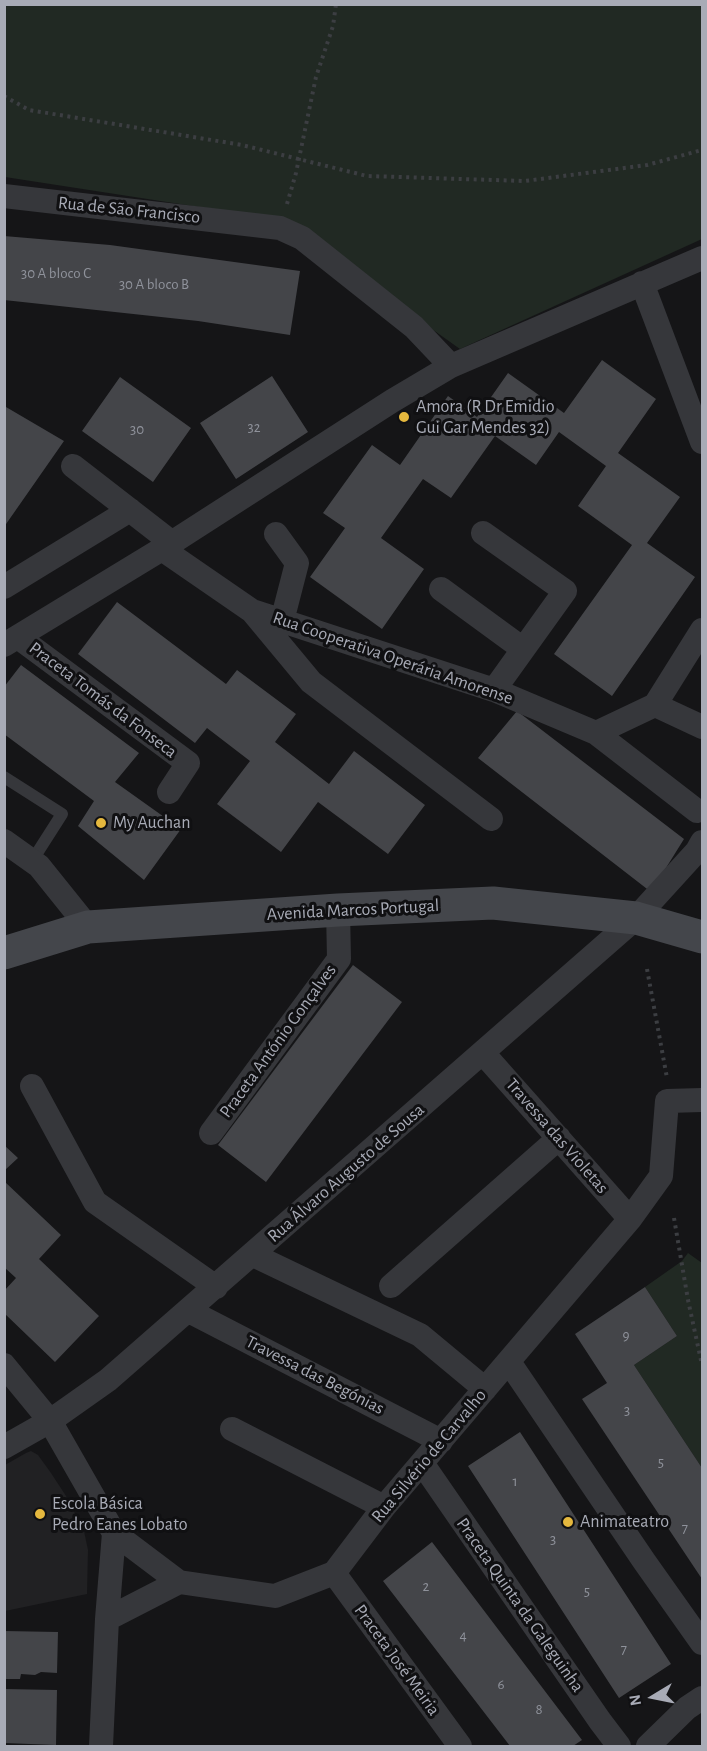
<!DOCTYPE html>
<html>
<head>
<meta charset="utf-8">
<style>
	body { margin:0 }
	#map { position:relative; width:707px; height:1751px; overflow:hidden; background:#151517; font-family:"Alegreya Sans",sans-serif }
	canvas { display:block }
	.frame { position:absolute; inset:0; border:6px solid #a8abb6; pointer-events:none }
	.north { position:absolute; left:623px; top:1667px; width:60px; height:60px; -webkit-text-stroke:4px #101012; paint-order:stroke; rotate:260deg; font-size:16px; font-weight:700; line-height:24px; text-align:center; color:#a8abb6 }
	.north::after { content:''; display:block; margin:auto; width:21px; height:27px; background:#a8abb6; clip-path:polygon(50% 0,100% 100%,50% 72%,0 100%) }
</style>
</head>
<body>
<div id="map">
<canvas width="707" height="1751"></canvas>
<div class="frame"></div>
<div class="north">N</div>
</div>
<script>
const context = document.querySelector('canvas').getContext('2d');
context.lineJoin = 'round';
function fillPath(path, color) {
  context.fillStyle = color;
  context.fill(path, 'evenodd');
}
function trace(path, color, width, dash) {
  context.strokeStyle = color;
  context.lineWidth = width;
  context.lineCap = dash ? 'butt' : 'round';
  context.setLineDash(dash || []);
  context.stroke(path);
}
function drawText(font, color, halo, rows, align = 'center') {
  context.font = font + ' "Alegreya Sans",sans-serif';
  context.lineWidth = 6;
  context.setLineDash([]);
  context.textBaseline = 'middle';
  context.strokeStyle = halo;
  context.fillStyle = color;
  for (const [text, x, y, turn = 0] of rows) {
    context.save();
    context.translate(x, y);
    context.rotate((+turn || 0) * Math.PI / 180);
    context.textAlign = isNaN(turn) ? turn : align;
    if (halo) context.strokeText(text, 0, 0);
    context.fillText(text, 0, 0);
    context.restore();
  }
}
const built = new Path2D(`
	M31,1451L38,1455L51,1473L66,1496L84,1531L88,1550L87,1594L5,1611V1465L26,1453Z`);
const green = new Path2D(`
	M4,5H702V239L460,349L277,219L5,177Z
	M688,1253L702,1263V1468L634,1365L677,1336L645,1287L682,1261Z`);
const building = new Path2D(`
	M4,236L110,245L300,271L290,335L198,321L4,300Z
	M602,360L656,399L618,453L680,497L647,543L695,577L612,696L554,654L632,545L578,506L606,466L559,432L536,465L495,436L451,498L423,479L381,538L424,569L382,629L310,577L345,528L323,513L372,445L400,465L448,396L477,417L508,373L564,413Z
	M272,376L308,432L236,479L200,423Z
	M120,377L191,428L153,482L82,431Z
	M6,407L64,441L4,527V409Z
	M117,602L226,684L237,670L296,714L275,742L329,784L354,751L425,805L388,854L318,802L281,852L217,804L250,761L207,728L195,743L78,654Z
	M21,665L139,753L115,782L181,829L144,880L78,826L94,801L4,734V687Z
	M517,711L684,839L651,892L478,758Z
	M353,965L402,1002L266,1182L218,1145Z
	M4,1145L18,1158L4,1171Z
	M4,1181L61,1235L39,1259L99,1316L55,1362L4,1313V1291L16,1278L4,1267Z
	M645,1287L677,1336L634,1365L702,1468V1579L582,1399L607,1383L575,1334Z
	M520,1432L671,1664L619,1698L468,1466Z
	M432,1542L582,1740L573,1746H510L383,1581Z
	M4,1631L58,1632L57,1673L41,1672L35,1675L21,1674L20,1679H4Z
	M4,1689L57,1690L56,1745L4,1743Z`);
const path = new Path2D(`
	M4,96L29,110L242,145L367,176L525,181L647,165L702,150
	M287,204L296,173L316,77L333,26L336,4
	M647,969L667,1078
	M674,1218L688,1300L702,1365`);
const lane = new Path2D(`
	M4,777L62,814L32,861`);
const street = new Path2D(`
	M4,196L280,228L302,238L414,327L451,366
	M642,283L702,442
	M73,466L171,542
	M483,533L565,591L494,690
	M276,534L297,563L282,621
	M162,549L252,611
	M4,587L130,510
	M441,589L523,649
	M18,637L188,763L169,792
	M4,645L162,549L392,401L451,366L702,258
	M655,705L702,727
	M596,733L697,811
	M491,819L311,682L252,611L494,690L596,733L655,705L702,630
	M4,841L39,866L88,927
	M483,1053L630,1219
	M32,1086L95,1202L216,1287
	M211,1133L339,959L338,910
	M253,1255L420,1335L485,1389
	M391,1286L559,1138
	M189,1311L441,1441
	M509,1362L644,1561L702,1643
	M4,1365L50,1421L114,1533L107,1619L101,1746
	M232,1429L384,1507
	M4,1447L50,1421L108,1380L636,918L697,851L702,842
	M422,1463L600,1721L619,1746
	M114,1533L179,1582L275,1596L334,1573L384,1507L630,1219L661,1176L667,1101L702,1100
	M334,1573L460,1746
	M107,1619L179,1582
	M648,1746L687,1708L702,1698`);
const secondary = new Path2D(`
	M4,953L88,927L338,910L493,903L636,918L702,937`);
const markers = [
	[404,417,6,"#e5b83e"],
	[101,823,6,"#e5b83e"],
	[40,1514,6,"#e5b83e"],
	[568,1522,6,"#e5b83e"]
];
const numberNames = [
	["30 A bloco C",56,273],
	["30 A bloco B",154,284],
	["32",254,427],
	["30",137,429],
	["9",626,1335],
	["3",627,1410],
	["5",661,1462],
	["1",515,1481],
	["7",685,1528],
	["3",553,1539],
	["2",426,1586],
	["5",587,1591],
	["4",463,1635],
	["7",624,1649],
	["6",501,1684],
	["8",539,1709]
];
const streetNames = [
	["Rua de São Francisco",129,210,6],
	["Rua Cooperativa Operária Amorense",393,658,19],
	["Praceta Tomás da Fonseca",103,700,37],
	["Avenida Marcos Portugal",353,910,-3],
	["Praceta António Gonçalves",278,1041,-54],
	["Travessa das Violetas",557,1136,49],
	["Rua Álvaro Augusto de Sousa",346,1173,-41],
	["Travessa das Begónias",315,1375,27],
	["Rua Silvério de Carvalho",429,1456,-50],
	["Praceta Quinta da Galeguinha",520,1605,55],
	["Praceta José Meiria",397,1660,54]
];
const poiNames = [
	["Amora (R Dr Emidio",416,407],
	["Gui Gar Mendes 32)",416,428],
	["My Auchan",113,823],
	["Escola Básica",52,1504],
	["Pedro Eanes Lobato",52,1525],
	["Animateatro",580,1522]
];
fillPath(built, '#212123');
fillPath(green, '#212923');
fillPath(building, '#444549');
trace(path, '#3c3e42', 4, [3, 4.5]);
trace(lane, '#36373b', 12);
trace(street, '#36373b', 24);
trace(secondary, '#44464b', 33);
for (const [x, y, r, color] of markers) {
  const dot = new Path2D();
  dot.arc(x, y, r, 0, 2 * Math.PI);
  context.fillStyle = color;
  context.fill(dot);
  trace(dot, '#101012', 2);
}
drawText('15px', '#8f929b', null, numberNames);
drawText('18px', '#a8abb6', '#101012', streetNames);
drawText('18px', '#a8abb6', '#101012', poiNames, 'left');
</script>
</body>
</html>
